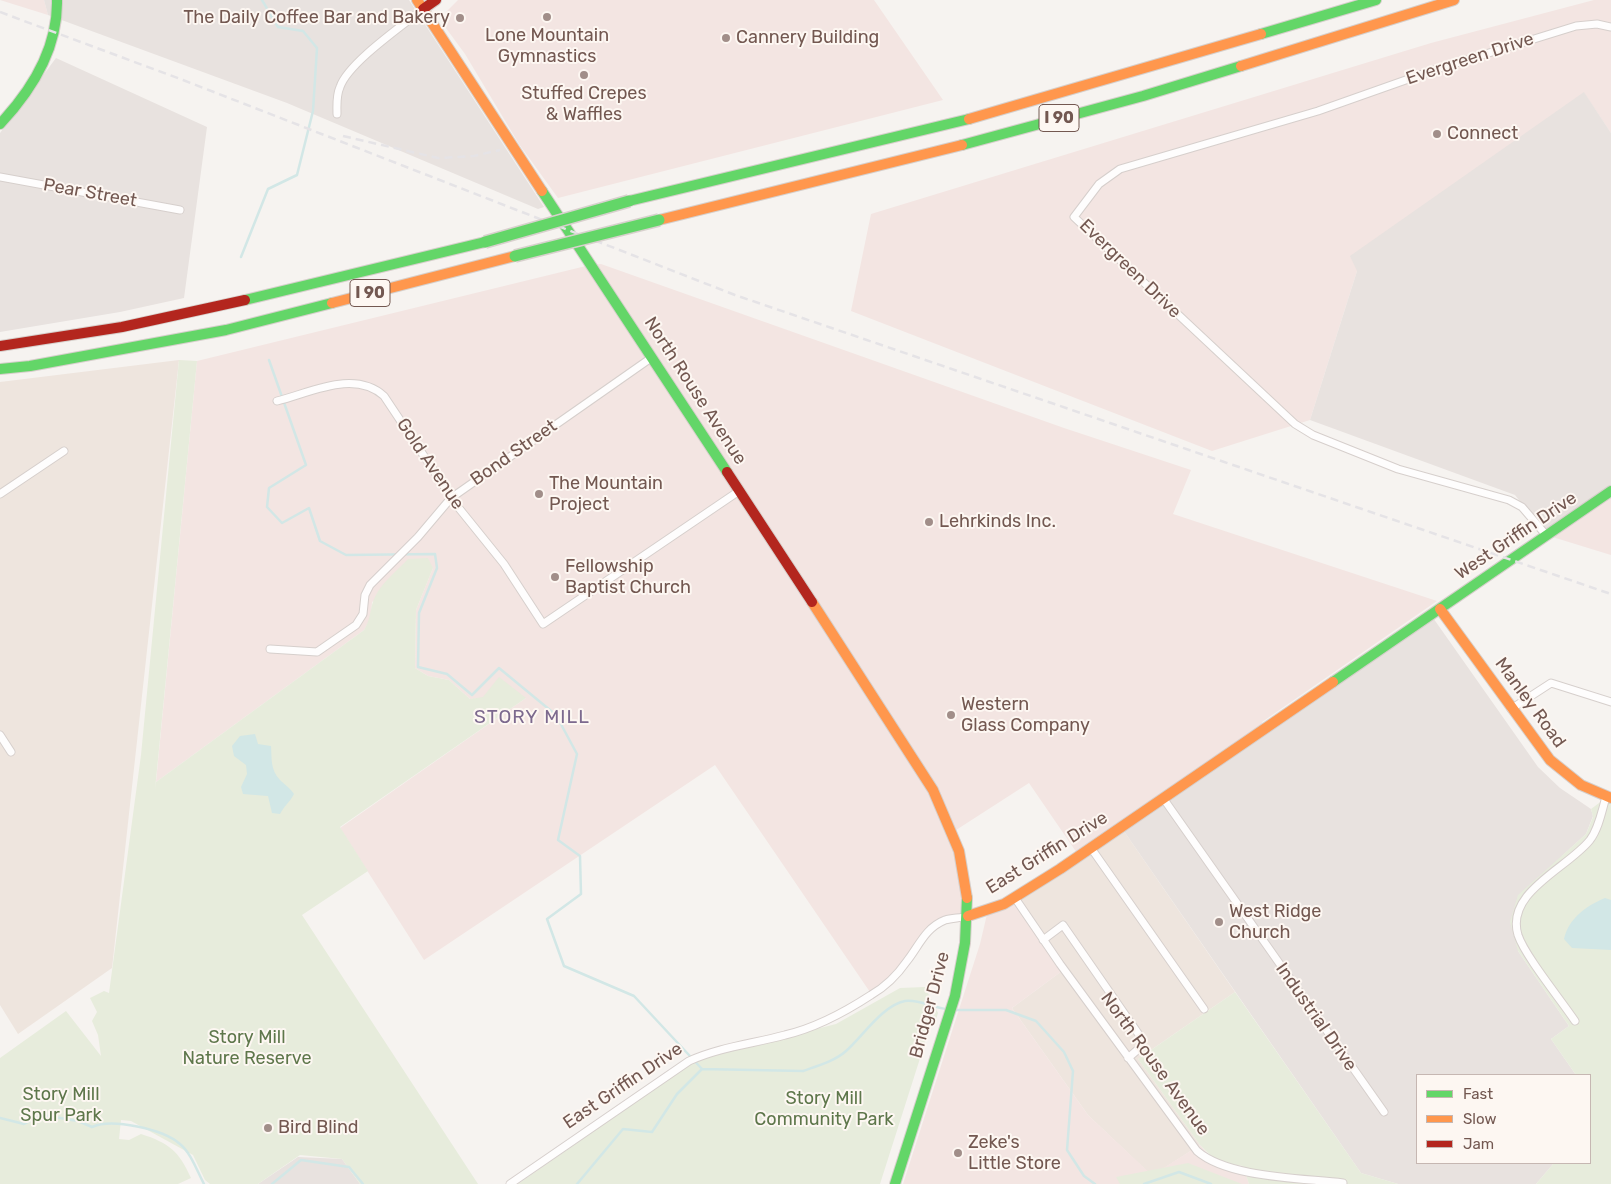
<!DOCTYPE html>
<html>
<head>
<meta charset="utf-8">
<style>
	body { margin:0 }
	#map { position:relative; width:1611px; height:1184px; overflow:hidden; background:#f6f3f0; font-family:Rubik,sans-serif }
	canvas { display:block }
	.legend { position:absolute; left:1416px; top:1074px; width:175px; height:90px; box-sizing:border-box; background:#fdf7f2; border:1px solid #c6b7b2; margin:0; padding:6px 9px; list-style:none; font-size:15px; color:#735851 }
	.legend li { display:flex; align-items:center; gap:10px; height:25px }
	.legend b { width:25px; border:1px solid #c6b7b2 }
</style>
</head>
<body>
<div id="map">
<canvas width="1611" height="1184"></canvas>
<ul class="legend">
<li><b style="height:6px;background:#63d668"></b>Fast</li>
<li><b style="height:6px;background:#ff974d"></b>Slow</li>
<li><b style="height:6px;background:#b3261e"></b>Jam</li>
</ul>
</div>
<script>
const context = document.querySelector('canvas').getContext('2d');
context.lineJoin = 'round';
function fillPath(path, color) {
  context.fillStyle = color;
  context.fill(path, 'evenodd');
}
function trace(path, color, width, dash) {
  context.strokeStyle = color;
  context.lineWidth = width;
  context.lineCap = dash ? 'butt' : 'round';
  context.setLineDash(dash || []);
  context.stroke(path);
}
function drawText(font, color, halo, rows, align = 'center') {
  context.font = font + ' Rubik,sans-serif';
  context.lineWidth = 4;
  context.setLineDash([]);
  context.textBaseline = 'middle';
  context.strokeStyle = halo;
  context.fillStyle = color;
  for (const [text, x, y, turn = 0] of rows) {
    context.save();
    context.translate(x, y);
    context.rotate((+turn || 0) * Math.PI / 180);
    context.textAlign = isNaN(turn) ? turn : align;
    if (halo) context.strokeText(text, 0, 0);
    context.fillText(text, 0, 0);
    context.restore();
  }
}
const residential = new Path2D(`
	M179,360L112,968L18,1034L0,1005V382Z
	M1121,827L1235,992L1138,1059L1200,1145L1152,1176L1088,1115L1012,1008L1066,968L1015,898Z`);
const commercial = new Path2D(`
	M0,0H44L48,15Z
	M458,0H874L943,100L558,198L519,144L465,54L443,24L446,12Z
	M1594,0H1611V133L1584,93L1357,271L1310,420L1212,451L851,311L871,214L1431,43Z
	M601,264L1064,428L1191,470L1173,514L1437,601L1262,722L1266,728L1079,856L1029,783L953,832L968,916L933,927L908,960L872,995L715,765L424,960L340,828L526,698L470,699L449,680L428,676L415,668L416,610L433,568L372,602L371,618L364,630L156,782L197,361L590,265Z
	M1611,491V555L1546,535Z
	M1015,898L1066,968L1012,1008L1088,1115L1152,1175L1200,1145L1208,1154L1229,1164L1243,1166L1249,1184H903L980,944L988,910Z`);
const industrial = new Path2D(`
	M44,0H409L544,207L538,209L287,103L48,15Z
	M56,58L207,127L184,298L120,312L0,332V133Z
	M1584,92L1611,133V491L1546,535L1515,495L1310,420L1357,271L1350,256Z
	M1431,615L1538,767L1560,788L1591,809L1593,816L1586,834L1563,855L1518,951L1569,1026L1551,1039L1576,1075H1417V1163H1554L1536,1184H1398L1361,1173L1121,827Z
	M298,1157L342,1159L360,1184H258Z`);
const green = new Path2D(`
	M179,360L197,361L155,790L156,782L364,630C372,617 369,609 375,597C381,583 398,570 408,559L428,558L433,568L416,610L415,668L428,676L449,680L470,699L483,697L499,677L526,698L340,827L368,871L302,915L478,1184H360L342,1159L300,1155L258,1184H210L205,1180L193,1155L131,1121L121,1120L119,1139L129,1140L141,1134C169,1143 179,1151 191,1178L178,1184H0V1058L66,1011L101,1056L98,1035L92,1021L97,1012L90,998L104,991L109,993L141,755Z
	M1611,794V1184H1536L1554,1163H1590V1075H1576L1551,1039L1569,1026L1518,951L1510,922L1518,895L1586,834L1593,817L1591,809Z
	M925,987L938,1013L934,1026L930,1027L880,1184H518L687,1066L706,1057L836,1024L900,988Z
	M1235,992L1361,1173L1398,1184H1249L1243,1166C1225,1164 1212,1159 1200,1145L1138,1059Z
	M1188,1163L1242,1184H1120L1116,1177Z`);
const water = new Path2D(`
	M255,734L258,744L271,746C272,759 270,769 280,780C285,785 289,787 294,794C290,802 284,806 280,814L272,813L268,796L243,794L241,787L247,774L246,765L234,756L232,746L240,736Z
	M1605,898L1611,900V950L1572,948L1564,939C1569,918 1586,906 1605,898Z`);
const stream = new Path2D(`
	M241,257L268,189L297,175L313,111L317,48L303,31L278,27L262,0
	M269,360L306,465L269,488L267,507L282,523L309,508L320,541L346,555L435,554L437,568L419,613L418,667L447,674L472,695L499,668L556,715L577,754L558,840L580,856L581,894L547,919L564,966L634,996L702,1069
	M955,1010H1006L1036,1021L1064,1052L1073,1071L1067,1150L1084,1176L1095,1184
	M0,1118L24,1124L42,1115L78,1121L92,1127C112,1118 163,1129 180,1144C191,1153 197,1171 204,1184
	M272,1184L301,1160L349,1167L363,1184
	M577,1184L623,1129L652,1132L677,1094L702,1069L803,1071C817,1066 835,1061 846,1051C862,1037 883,1005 905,1001C919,999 933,1008 947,1009
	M1144,1184L1179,1172L1211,1184`);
const street = new Path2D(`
	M337,114C337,105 336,96 340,87C348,63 402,26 423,9
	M0,177L180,210
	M277,401C310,393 354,369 384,396L458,507L504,564L543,624L739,491
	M0,494L64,451
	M1546,535L1522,507L1509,500L1398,469L1313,435L1295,424L1074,217L1099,184L1120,169L1318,111L1434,70L1576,26L1597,24L1611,27
	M270,649L317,652L356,625L363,614L365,595L370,585L418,537L451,498L651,358
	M1511,709L1551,683L1611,702
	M0,735L11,752
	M1163,798L1384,1112
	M1091,848L1204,1009
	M1015,898L1060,964L1197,1151C1228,1178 1301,1178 1343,1183
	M1043,940L1063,925L1142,1039V1046L1128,1058
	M1575,1021C1561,1000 1525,956 1518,935C1505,892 1568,868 1590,840C1599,828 1602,810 1606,797
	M510,1184L689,1061C720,1047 752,1044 785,1035C815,1028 845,1012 871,995C885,987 898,974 907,961C919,946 925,928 945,920C952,918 961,918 968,916`);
const fast = new Path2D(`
	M1261,34L1376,0
	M0,124C32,90 58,48 57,0
	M962,145L1143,96L1241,66
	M542,191L727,472
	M629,201L969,119
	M245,300L485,242
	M0,369L30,366L226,330L332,303
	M1333,682L1611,491
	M895,1184L955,996L965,943L967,898`);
const slow = new Path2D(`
	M417,0L542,191
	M1241,66L1454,0
	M969,119L1261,34
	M659,220L962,145
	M332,303L515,256
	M812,602L933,790L959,851L967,898
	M1440,609L1550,760L1581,785L1611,798
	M968,916L1004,904L1060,869L1333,682`);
const jam = new Path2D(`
	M423,9L436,0
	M0,346L122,327L245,300
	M727,472L812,602`);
const rail = new Path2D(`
	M0,12L183,80L735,295L1611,594
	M343,136L438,158L474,156L500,150`);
const fastBridge = new Path2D(`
	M485,242L629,201
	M515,256L659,220`);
const markers = [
	[547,17,5,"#a18e89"],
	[460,18,5,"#a18e89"],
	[726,38,5,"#a18e89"],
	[584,75,5,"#a18e89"],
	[1437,134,5,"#a18e89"],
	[539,494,5,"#a18e89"],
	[929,522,5,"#a18e89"],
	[555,577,5,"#a18e89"],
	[951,715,5,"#a18e89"],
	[1219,922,5,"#a18e89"],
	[268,1128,5,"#a18e89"],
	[958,1153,5,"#a18e89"]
];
const shields = [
	[1059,118,40],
	[370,293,40]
];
const shieldNames = [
	["I 90",1059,118],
	["I 90",370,293]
];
const poiNames = [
	["The Daily Coffee Bar and Bakery",450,18,"right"],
	["Lone Mountain",547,36,"center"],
	["Gymnastics",547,57,"center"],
	["Cannery Building",736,38],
	["Stuffed Crepes",584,94,"center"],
	["& Waffles",584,115,"center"],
	["Connect",1447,134],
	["The Mountain",549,484],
	["Project",549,505],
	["Lehrkinds Inc.",939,522],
	["Fellowship",565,567],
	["Baptist Church",565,588],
	["Western",961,705],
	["Glass Company",961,726],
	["West Ridge",1229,912],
	["Church",1229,933],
	["Bird Blind",278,1128],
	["Zeke's",968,1143],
	["Little Store",968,1164]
];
const streetNames = [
	["Evergreen Drive",1470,59,-18],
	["Pear Street",90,193,10],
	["Evergreen Drive",1130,269,44],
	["North Rouse Avenue",695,391,57],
	["Bond Street",514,453,-35],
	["Gold Avenue",430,464,56],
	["West Griffin Drive",1516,536,-34],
	["Manley Road",1530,703,54],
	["East Griffin Drive",1047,853,-32],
	["Bridger Drive",930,1005,-75],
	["Industrial Drive",1316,1017,55],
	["North Rouse Avenue",1155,1064,54],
	["East Griffin Drive",623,1086,-34]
];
const parkNames = [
	["Story Mill",247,1038],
	["Nature Reserve",247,1059],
	["Story Mill",61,1095],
	["Spur Park",61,1116],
	["Story Mill",824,1099],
	["Community Park",824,1120]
];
const neighbourhoodNames = [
	["STORY MILL",532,718]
];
fillPath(residential, '#eee5de');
fillPath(commercial, '#f3e5e2');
fillPath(industrial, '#e8e2df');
fillPath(green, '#e7ecdc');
fillPath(water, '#d2e7e6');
trace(stream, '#d2e7e6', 2.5);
trace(street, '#d6cfcc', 9);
trace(fast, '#d6cfcb', 12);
trace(slow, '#d6cfcb', 12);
trace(jam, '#d6cfcb', 12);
trace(street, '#fefdfd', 7);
trace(fast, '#63d668', 10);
trace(slow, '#ff974d', 10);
trace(jam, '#b3261e', 10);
trace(rail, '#e5e3e6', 2.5, [8, 5]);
trace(fastBridge, '#d8d0cd', 14, []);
trace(fastBridge, '#63d668', 11);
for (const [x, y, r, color] of markers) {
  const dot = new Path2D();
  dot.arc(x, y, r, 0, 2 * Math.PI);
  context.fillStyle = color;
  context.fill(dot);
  trace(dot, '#fdf7f2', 2);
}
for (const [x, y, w] of shields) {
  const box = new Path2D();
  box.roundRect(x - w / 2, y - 13.5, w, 27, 4);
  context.fillStyle = '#fdf7f2';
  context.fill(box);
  trace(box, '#735851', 1);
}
drawText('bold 16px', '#735851', null, shieldNames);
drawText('18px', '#735851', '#fdf7f2', poiNames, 'left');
drawText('18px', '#735851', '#fdf7f2', streetNames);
drawText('18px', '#5e774b', '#fdf7f2', parkNames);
context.letterSpacing = '1px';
drawText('19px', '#7c698e', '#fdf7f2', neighbourhoodNames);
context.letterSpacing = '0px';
</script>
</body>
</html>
